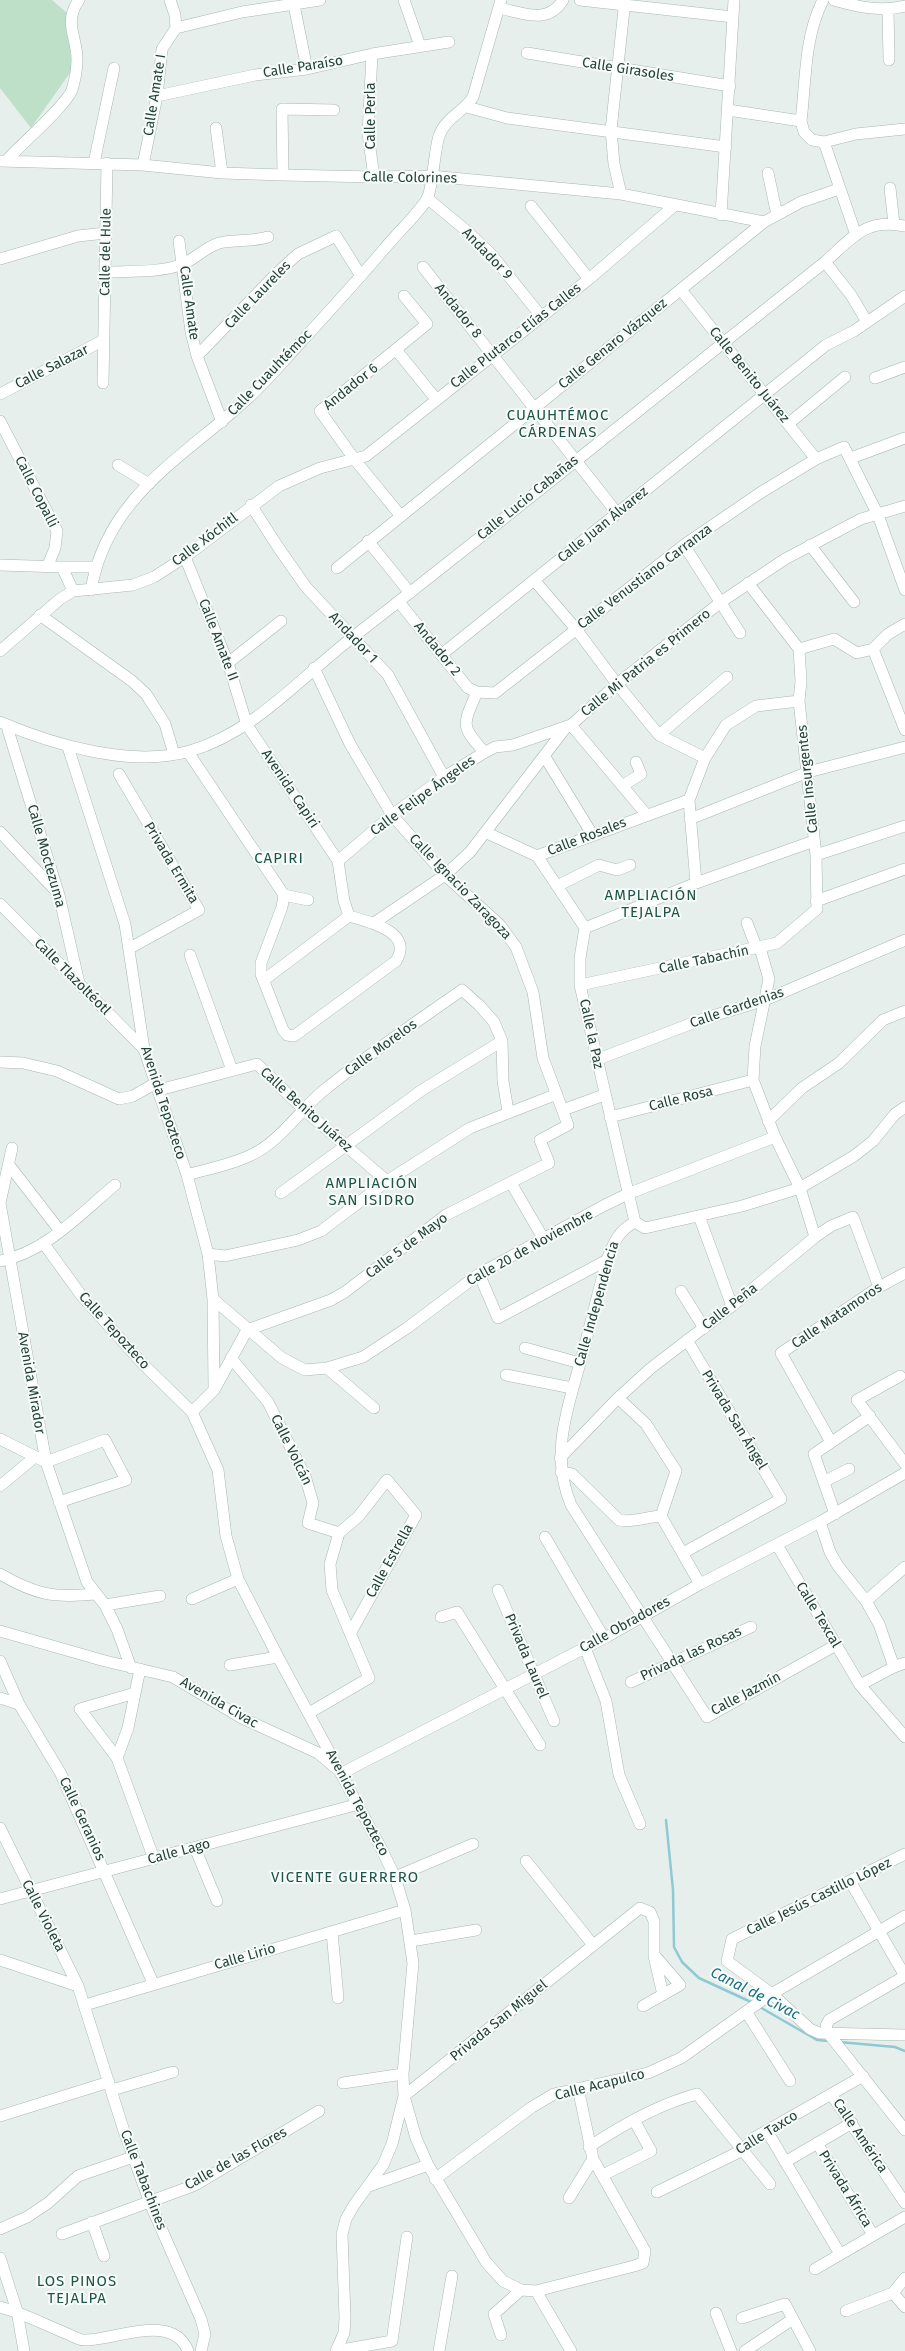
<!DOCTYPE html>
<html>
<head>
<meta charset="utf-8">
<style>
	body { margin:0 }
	canvas { display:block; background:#e6efeb }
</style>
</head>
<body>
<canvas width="905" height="2351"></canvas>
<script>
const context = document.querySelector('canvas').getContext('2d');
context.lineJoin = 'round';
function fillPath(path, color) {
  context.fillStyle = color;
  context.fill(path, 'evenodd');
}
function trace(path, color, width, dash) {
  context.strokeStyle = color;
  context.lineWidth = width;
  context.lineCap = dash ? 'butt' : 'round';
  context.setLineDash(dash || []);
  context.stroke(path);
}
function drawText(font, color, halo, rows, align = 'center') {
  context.font = font + ' "Fira Sans",sans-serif';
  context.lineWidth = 4;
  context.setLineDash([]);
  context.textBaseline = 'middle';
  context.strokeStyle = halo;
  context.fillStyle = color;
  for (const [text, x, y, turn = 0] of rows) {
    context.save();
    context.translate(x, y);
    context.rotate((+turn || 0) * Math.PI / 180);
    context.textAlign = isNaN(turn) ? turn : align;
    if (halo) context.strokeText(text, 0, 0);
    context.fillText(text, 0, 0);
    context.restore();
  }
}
const green = new Path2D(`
	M0,0H52L67,13L72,70L31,128L0,88Z`);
const stream = new Path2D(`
	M666,1820L673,1890L674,1947L682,1962L699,1978L751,2002
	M758,2006L817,2040L829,2041
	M839,2042L895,2047L905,2051`);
const minor = new Path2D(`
	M404,0L420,46
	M580,0L733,17
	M823,0C804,38 806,80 801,121L804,132L812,140L824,142L856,134L905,129
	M834,0C858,7 881,12 905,6
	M294,5L307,69
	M499,8C523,13 548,25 563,0
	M888,10L889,60
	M176,28L242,12L320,0
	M527,53L730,86
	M372,54L368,134L374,177
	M157,96L255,75L307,69L372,54L449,42
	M467,107L507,118L726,147
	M728,110L801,121
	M216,128L222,173
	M824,142L856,235
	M0,161L143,165L222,173L283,175L374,177L431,176L621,194L764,222
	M6,161C21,144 65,107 72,90C75,80 77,70 77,59C77,37 63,22 79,0
	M94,163L114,68
	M143,165L157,96L162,49L176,28L175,15L170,0
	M768,173L777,215
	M283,175L282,109L334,110
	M890,188L894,224
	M621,194L614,164L611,130L625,0
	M427,198L468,232L491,254L541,316
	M531,206L589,279
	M721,215L734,0
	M179,241L191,332L197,356L222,422
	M0,259L78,236L106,233
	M825,262L851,295L867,322
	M423,267L617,513
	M107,272C130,271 160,273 183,264C196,258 206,247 219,243C236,239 252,242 268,237
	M681,290L816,459
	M397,351L436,399
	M197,356L277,273L298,254L336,236L361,276
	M875,378L905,367
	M103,383L107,163
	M0,394L104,340
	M0,421L57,531L55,548L48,565
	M788,424L845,377
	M851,458L905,438
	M118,465L149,484
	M251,505L278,547L306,587L388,675L444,777
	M400,515L355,460L320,411L427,324L404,296
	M368,541L410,593
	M684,545L740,633
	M810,545L854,602
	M185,557L228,663L247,725L338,861L344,901L349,916C370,922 414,932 396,961L294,1036L287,1035L283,1030L261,974V963L282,907L284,895L188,752
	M0,565L62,567L73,591
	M62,567H95
	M337,568L764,222L801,202L839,189
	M534,580L576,629L617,684L659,735L705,758
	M91,590C107,496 183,458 247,399C267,381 284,360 302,341C330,310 358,280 385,248C396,234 419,213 427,199C433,187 434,152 439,136C446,117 464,112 473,97L501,0
	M399,602L468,688L477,692L495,693L684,545L760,493L816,459L844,447L878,515L905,590
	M40,615L132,681L146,694L165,724L174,754
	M799,649L834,639L857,653L873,649L888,634L905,624
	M873,649L905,730
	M0,651L60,599L73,591L133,585L154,577L185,557L279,486L320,468L366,456L589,279L674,206
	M441,655L826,345L854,331L905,296
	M228,663L281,621
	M477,692C463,725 460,725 484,752
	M0,722C54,745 132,768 190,751C255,732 301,677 353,637C512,514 667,387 825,262C852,238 865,218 905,226
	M571,725L646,814
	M8,730L59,895L79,983
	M659,735L727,677
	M68,747L125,924L144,1049L187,1175L208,1254L213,1299L214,1387
	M545,757L592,834
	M119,774L199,910L130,948
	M622,786L641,774L636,762
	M690,819L808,772L905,747
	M0,832L57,892
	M487,833L537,856L689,800
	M816,855L905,826
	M537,856L585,928L580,958V985L635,1222
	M338,861L392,815L444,777L482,754L495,747L513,745L571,725L617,684L721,602L785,559L861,519L905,506
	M696,883L689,800L705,758L726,725L756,706L799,701
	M557,886L599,865L617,870L630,865
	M284,895L308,900
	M816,901L905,869
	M0,904L144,1049
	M374,923L445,875L470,852L567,726
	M747,923L757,949
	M585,928L696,883L814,841
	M760,948L769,979L755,1046L753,1080L775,1137L800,1188L815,1237
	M190,955L232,1070
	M264,980L349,916
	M580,985L777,943L817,909L816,855L799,701L801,681L799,649L748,583
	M596,1060L706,1018L765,1000L905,940
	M0,1062L23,1063L57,1071L119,1099L133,1096L156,1083
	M159,1090L257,1064L303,1109L387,1181
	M563,1110L604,1095
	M610,1117L753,1080
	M768,1121L802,1088L839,1063L883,1020L905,1011
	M12,1148L0,1203L46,1462L87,1582L105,1605L117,1629L131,1668
	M9,1165L60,1231
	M187,1175C207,1169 230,1165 249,1156C279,1143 298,1112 323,1091C367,1055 415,1023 462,990L479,1005L494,1022L502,1041L503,1081L508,1111
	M511,1183L543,1238
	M281,1193L422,1090L502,1041
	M699,1216L732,1306
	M44,1244L81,1295L143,1364L192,1412L218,1470L226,1536L238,1579L278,1657L380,1846L395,1877L405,1910L413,1963L403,2074L404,2096L392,2144L383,2165L354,2205L346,2219L342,2234L345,2318L344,2333L336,2351
	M208,1254L225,1256L298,1240L321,1231L387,1181L470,1128L557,1094
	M0,1261C46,1252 80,1214 115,1185
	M479,1274L498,1318L607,1260
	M681,1291L704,1328
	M213,1299L282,1358L305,1370L327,1368L363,1357L407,1328L479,1274L605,1205L630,1193L775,1137
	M525,1348L580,1363
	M231,1358L268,1402L305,1476L313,1503L308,1523L339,1533
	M327,1368L374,1408
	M506,1375L572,1388
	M900,1376L857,1400L905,1464
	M618,1398L646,1424L676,1471L661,1516
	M192,1412L214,1390L247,1330L331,1300L345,1292L446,1215L549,1163L540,1140L568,1125L543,1058L533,992L516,947L500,925L445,875L392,815L350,744L314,668
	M0,1439L46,1462L105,1440L126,1480L59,1502
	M831,1442L781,1353L879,1287L905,1273
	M560,1458L618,1398L651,1368L732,1306L815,1237L831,1226L853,1217L879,1287
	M561,1472L572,1474L619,1520C633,1523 646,1517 661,1516
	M825,1481L849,1469
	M0,1486L35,1457
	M835,1514L814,1454L870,1416
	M661,1516L700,1584
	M820,1522L830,1552L838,1566L866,1601L879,1624L894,1667
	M339,1533L358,1517L387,1480L416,1515L351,1632
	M545,1537L604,1638
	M777,1545L860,1685L905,1737
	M683,1553L781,1499L687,1340
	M0,1574C36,1595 54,1598 95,1594
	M498,1590L554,1721
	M192,1599L238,1579
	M866,1601L905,1567
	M105,1605L160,1596
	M441,1617L457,1612L540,1745
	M0,1631L105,1661L173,1677L242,1718L318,1753L337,1769
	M836,1645L707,1717L571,1505C550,1454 567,1410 581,1360C590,1326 598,1293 607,1260C614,1242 618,1231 635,1222L645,1228L742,1206L800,1188L854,1156L873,1141L895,1114L905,1107
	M585,1648L606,1701L619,1775L640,1824
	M0,1661L19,1704L61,1774L153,1983
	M230,1665L278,1657
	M631,1682L751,1627
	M860,1685L894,1667L905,1663
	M135,1693L80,1709L117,1758L154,1859
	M0,1698L19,1704
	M309,1713L369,1678L332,1590L330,1564L339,1533
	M117,1758L128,1728L140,1669
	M342,1773L608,1636L700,1584L820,1522L905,1473
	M0,1828L78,1986L124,2131L150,2203L201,2319L205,2334L201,2351
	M195,1848L217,1901
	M905,1854L732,1939L727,1961L772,1994L810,2029L819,2033L905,2035
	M526,1861L593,1945
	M395,1877L473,1844
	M850,1881L905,1976
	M0,1899L359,1804
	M332,1932L338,1998
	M411,1941L476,1930
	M0,1960L78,1986
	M905,1976L829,2020L826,2026L828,2033L905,2130
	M85,2005L405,1910
	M643,2006L680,1985L656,1957
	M747,2013L790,2081
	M343,2083L403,2074
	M578,2088L593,2159L645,2251L643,2263L634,2266L536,2291L521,2290L503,2281L486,2262L428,2165L416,2138L404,2096L640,1908L650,1912L654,1921V1956L663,1995
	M112,2090L173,2072
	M831,2094L905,2203
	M0,2116L109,2082
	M767,2131L840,2254
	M817,2143L873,2235
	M589,2147C622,2125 659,2104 697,2094L770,2184
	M785,2162L852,2123
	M603,2175L651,2151L634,2120
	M435,2179L532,2107L554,2094L648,2073L681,2058L768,1996L905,1916
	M369,2186L428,2165
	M657,2192L743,2150L754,2138L863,2076
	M569,2198L593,2159
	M92,2222L104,2256
	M0,2229L27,2217L48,2203L78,2176L133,2157
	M62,2234L195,2185L319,2111
	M0,2258L17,2311L24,2351
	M815,2269L905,2217
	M536,2291L571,2351
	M893,2293L905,2278
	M893,2293L905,2307
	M0,2307C24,2313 45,2325 68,2334C73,2336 80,2341 86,2340C115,2340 173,2312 188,2351
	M846,2311L893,2293
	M716,2313L731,2351
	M742,2318L785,2304L810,2351
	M501,2335L494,2314L521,2290
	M336,2351L392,2341L407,2237
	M439,2351L452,2276
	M745,2351L793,2319`);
const streetNames = [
	["Calle Paraíso",303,67,-9],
	["Calle Girasoles",628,70,9],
	["Calle Amate I",155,95,-81],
	["Calle Perla",371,116,-90],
	["Calle Colorines",410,178,1],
	["Calle del Hule",106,252,-89],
	["Andador 9",487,254,46],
	["Calle Laureles",258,295,-46],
	["Calle Amate",189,303,82],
	["Andador 8",458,311,51],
	["Calle Plutarco Elías Calles",516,336,-38],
	["Calle Genaro Vázquez",613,344,-39],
	["Calle Salazar",52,367,-27],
	["Calle Cuauhtémoc",270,373,-46],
	["Calle Benito Juárez",749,375,51],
	["Andador 6",351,387,-39],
	["Calle Copalli",36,492,63],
	["Calle Lucio Cabañas",528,498,-39],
	["Calle Juan Álvarez",603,525,-39],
	["Calle Xóchitl",205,540,-37],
	["Calle Venustiano Carranza",645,577,-37],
	["Andador 1",353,638,47],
	["Calle Amate II",218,640,69],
	["Andador 2",437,649,51],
	["Calle Mi Patria es Primero",646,663,-39],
	["Calle Insurgentes",808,779,-96],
	["Avenida Capiri",290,789,56],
	["Calle Felipe Ángeles",423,796,-36],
	["Calle Rosales",587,837,-21],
	["Calle Moctezuma",46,856,74],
	["Privada Ermita",171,863,59],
	["Calle Ignacio Zaragoza",460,887,46],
	["Calle Tabachín",704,960,-12],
	["Calle Tlazoltéotl",72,977,45],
	["Calle Gardenias",737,1008,-19],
	["Calle la Paz",591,1034,78],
	["Calle Morelos",381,1048,-36],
	["Calle Rosa",681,1099,-14],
	["Avenida Tepozteco",163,1103,72],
	["Calle Benito Juárez",306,1110,42],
	["Calle 5 de Mayo",407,1246,-37],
	["Calle 20 de Noviembre",530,1248,-29],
	["Calle Independencia",597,1304,-74],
	["Calle Peña",730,1307,-38],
	["Calle Matamoros",837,1316,-34],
	["Calle Tepozteco",114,1331,48],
	["Avenida Mirador",31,1383,80],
	["Privada San Ángel",734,1420,59],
	["Calle Volcán",291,1450,64],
	["Calle Estrella",390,1561,-61],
	["Calle Texcal",818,1615,59],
	["Calle Obradores",625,1625,-29],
	["Privada las Rosas",691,1654,-25],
	["Privada Laurel",526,1656,67],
	["Calle Jazmín",746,1694,-28],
	["Avenida Civac",219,1703,30],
	["Avenida Tepozteco",357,1803,62],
	["Calle Geranios",82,1819,65],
	["Calle Lago",179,1852,-15],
	["Calle Jesús Castillo López",819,1897,-26],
	["Calle Violeta",43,1916,63],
	["Calle Lirio",245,1957,-16],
	["Privada San Miguel",499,2021,-39],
	["Calle Acapulco",600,2085,-14],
	["Calle Taxco",767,2133,-32],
	["Calle América",860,2136,56],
	["Calle de las Flores",236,2159,-29],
	["Calle Tabachines",143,2180,69],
	["Privada África",845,2189,58]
];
const neighbourhoodNames = [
	["CUAUHTÉMOC",558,416],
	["CÁRDENAS",558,433],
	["CAPIRI",279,859],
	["AMPLIACIÓN",651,896],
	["TEJALPA",651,913],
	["AMPLIACIÓN",372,1184],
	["SAN ISIDRO",372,1201],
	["VICENTE GUERRERO",345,1878],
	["LOS PINOS",77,2282],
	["TEJALPA",77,2299]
];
const waterNames = [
	["Canal de Civac",755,1994,27]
];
fillPath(green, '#bfe0c8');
trace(stream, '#8ec9d4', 2.5);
trace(minor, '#a8b8b2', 12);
trace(minor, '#fff', 11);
drawText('14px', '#24423a', '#f7fbf9', streetNames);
context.letterSpacing = '1px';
drawText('15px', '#1f5548', '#f7fbf9', neighbourhoodNames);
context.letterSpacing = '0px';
drawText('italic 15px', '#1c6f80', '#f7fbf9', waterNames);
</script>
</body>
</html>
